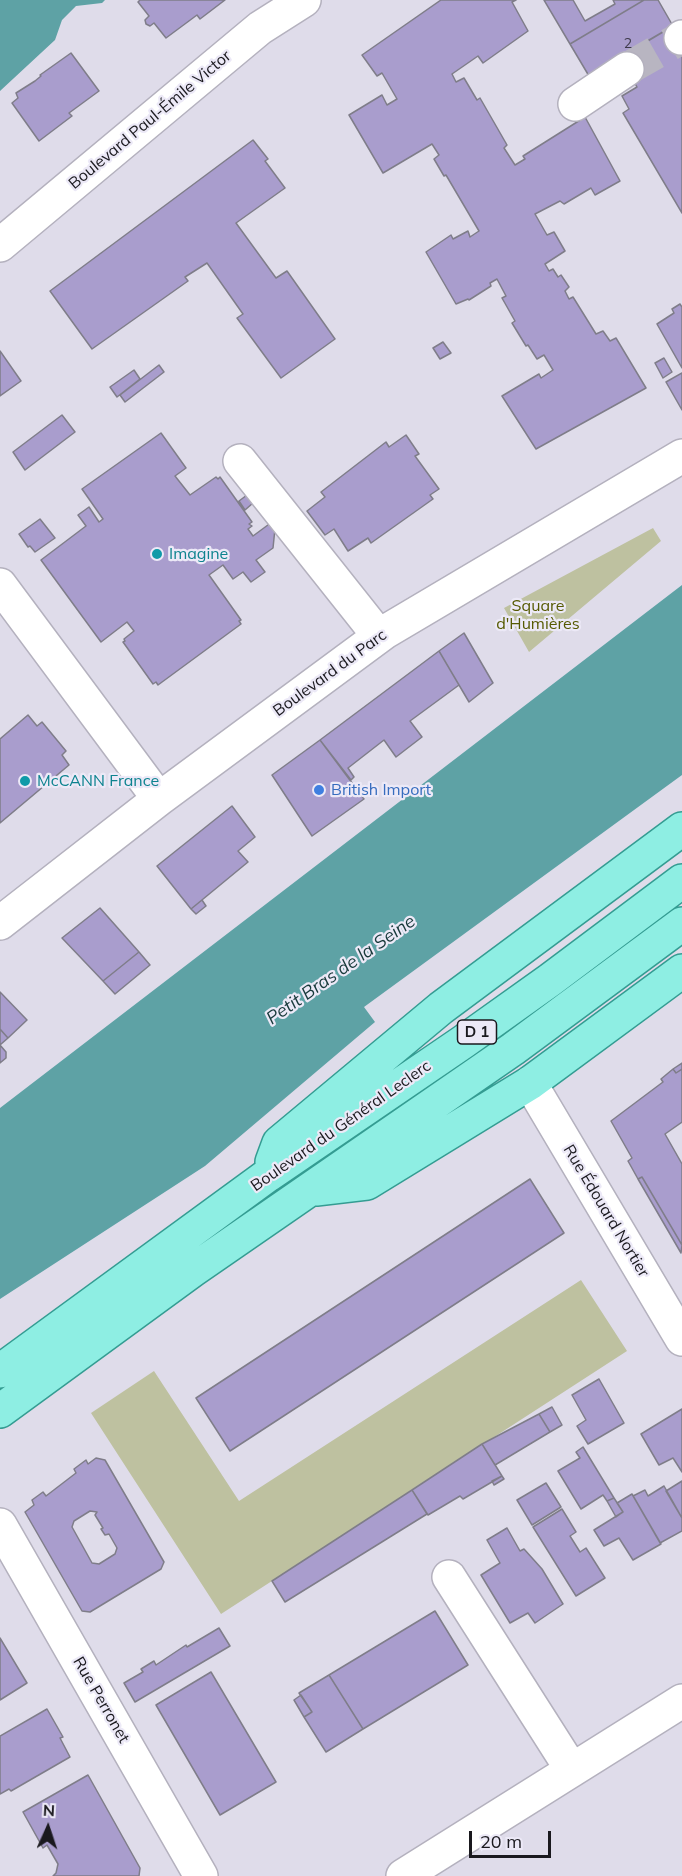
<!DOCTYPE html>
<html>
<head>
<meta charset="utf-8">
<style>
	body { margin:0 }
	#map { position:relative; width:682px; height:1876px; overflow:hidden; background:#dfdcea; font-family:Mulish,sans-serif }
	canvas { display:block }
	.north { position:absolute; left:18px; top:1798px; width:60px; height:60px; -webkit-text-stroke:4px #ece9f7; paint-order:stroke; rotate:3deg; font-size:16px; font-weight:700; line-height:24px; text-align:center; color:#1a191e }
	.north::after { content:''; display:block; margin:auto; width:21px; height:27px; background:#1a191e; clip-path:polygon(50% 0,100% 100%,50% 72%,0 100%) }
	.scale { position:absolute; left:469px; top:1831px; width:82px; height:27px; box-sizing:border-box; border:3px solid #1a191e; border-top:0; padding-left:8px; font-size:18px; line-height:21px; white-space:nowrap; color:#1a191e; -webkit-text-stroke:4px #ece9f7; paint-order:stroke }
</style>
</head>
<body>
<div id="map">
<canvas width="682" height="1876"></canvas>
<div class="north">N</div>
<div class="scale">20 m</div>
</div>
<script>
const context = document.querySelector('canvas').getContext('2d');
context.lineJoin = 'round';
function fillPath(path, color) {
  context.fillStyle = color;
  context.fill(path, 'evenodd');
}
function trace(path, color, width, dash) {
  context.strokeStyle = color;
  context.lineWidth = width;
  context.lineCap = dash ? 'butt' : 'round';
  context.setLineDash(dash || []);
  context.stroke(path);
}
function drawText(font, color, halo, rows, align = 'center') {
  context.font = font + ' Mulish,sans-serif';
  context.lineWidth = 4.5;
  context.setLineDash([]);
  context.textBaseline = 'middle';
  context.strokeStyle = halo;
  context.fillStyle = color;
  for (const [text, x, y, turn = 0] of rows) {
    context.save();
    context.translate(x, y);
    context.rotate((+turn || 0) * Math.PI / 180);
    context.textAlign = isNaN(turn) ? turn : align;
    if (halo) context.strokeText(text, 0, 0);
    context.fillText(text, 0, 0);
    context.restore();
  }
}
const green = new Path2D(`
	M653,528L661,541L529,652L504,608Z
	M581,1280L627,1351L221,1614L91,1413L154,1371L239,1501Z`);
const water = new Path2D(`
	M0,0H105L102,3L76,6L62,20L55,40L0,91Z
	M682,585V775L364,1007L375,1022L205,1166L0,1299V1108Z`);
const building = new Path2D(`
	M140,0H225L200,19L197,15L166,38L154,23L150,26L146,24L145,20L149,16L138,2Z
	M441,0H516L512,2L528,31L483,63L478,56L452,74L456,82L464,78L477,100L480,98L507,145L504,148L515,165L525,159L523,156L585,117L620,181L595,195L591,188L564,204L560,201L535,214L547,235L554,232L565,251L545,264L549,271L553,269L558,277L561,275L569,287L565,291L569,299L573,297L596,334L603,331L610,341L616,338L646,388L536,449L502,396L539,374L541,378L553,370L544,355L537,359L528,345L526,346L512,323L515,321L502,298L506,296L497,279L490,283L491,286L469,300L468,299L456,304L426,252L451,235L453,239L468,231L470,237L479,231L446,175L444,176L434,159L439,155L432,144L383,173L349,115L382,95L387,105L397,99L382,73L377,76L362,55Z
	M544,0H573L585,21L615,4L613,0H644L570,44Z
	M644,0H658L673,26L589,76L570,44Z
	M673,26L682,40V213L623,113L629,109L622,96L637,87L620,57Z
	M71,53L99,91L69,113L72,116L39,141L12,103L18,98L16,93L35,81L41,76L40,75Z
	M253,140L268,159L265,161L285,188L236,223L276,278L287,271L335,339L281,378L237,318L243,314L207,263L185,277L188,281L92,349L50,291Z
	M680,304L682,307V368L657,324L674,313L672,309Z
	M443,342L451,353L440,359L433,348Z
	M0,351L21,381L0,396Z
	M664,358L672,372L663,378L655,363Z
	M159,365L164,372L125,402L120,395Z
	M134,370L140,379L117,397L110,387Z
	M682,373V410L666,382Z
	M62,415L75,432L25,470L13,452Z
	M161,433L186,468L175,476L190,495L216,477L218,479L220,477L252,522L249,524L252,526L248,529L253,536L276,519L273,548L256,560L265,572L251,582L243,572L233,579L223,565L209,575L241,620L239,621L241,624L158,685L156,682L153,684L123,642L125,641L124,639L134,631L127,622L101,642L41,560L86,526L78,515L89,507L99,522L103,519L82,489Z
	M406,435L419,454L415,456L439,489L430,495L433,499L371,543L368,538L348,551L334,529L325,535L307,511L325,497L321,492L386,442L389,447Z
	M247,495L253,503L245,510L239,501Z
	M40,519L55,538L35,552L30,546L28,547L19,534Z
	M464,633L493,683L469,702L439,651Z
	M439,651L459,685L410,721L422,737L396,757L384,740L348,768L354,777L351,780L320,740Z
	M28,715L37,726L42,722L66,751L62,755L69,765L0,823V739Z
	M320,740L364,799L312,836L272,775Z
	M232,806L255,837L238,851L248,862L191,909L157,866Z
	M202,900L206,906L196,914L191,909Z
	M100,908L139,952L103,981L62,938Z
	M139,952L150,965L115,994L103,981Z
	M0,992L27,1020L8,1038L0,1029Z
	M0,1029L8,1038L0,1045Z
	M0,1045L6,1052V1058L0,1063Z
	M682,1063V1069L676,1073L673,1069Z
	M673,1069L676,1073L682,1069V1122L665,1134L682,1164V1245L642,1177L638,1179L628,1161L632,1158L611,1121L663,1082L661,1079Z
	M642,1177L682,1245L681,1253L638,1179Z
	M530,1179L564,1233L230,1451L196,1398Z
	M599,1379L624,1423L588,1444L577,1426L586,1420L572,1395Z
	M552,1407L562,1425L550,1432L539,1414Z
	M682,1409V1472L673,1458L659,1465L641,1434Z
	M539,1414L550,1432L495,1465L482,1444Z
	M482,1444L502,1476L463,1499L460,1496L428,1515L412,1490Z
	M583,1447L614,1498L607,1501L603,1495L581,1509L558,1471L580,1458L576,1452Z
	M96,1458L105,1460L164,1562L161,1569L90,1612L82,1611L25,1512L34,1505L32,1500L43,1492L46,1496L76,1473L74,1469L86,1460L88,1464ZM90,1511L97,1512L95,1515L103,1528L101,1529L105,1535L109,1534L117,1548L115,1554L99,1564L92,1563L72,1527L74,1521Z
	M502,1476L504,1479L494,1485L492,1481Z
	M682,1481V1518L666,1491Z
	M546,1483L561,1507L532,1525L517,1500Z
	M664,1486L682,1518V1531L660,1543L633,1496L645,1490L648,1496Z
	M412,1490L427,1514L285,1602L272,1581Z
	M632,1494L661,1544L633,1560L619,1538L604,1546L594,1530L623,1512L617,1503Z
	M614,1498L623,1512L616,1517L607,1501Z
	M562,1509L576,1532L570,1536L580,1552L586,1548L605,1578L576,1596L533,1527Z
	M507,1528L520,1551L524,1549L542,1569L563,1604L535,1623L528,1613L510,1623L481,1575L500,1563L487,1540Z
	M435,1611L468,1665L363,1729L329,1675Z
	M219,1628L230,1646L135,1702L124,1683L143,1672L141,1669L154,1661L156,1665L186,1645L187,1647Z
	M0,1638L27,1683L0,1700Z
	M211,1672L276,1782L220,1815L156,1705Z
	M329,1675L363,1729L326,1752L304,1717L312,1712L299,1693Z
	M301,1695L312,1712L304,1717L294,1700Z
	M47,1709L63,1737L60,1738L70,1757L11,1791L9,1789L0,1794V1736Z
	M88,1775L140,1868L139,1876H53L56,1873L58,1864L47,1845L43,1848L23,1812Z`);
const minorTunnel = new Path2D(`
	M627,69L681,38`);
const minor = new Path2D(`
	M681,38L682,37
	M575,104L627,69
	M0,245L260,28L304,0
	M240,461L379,636
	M0,585L159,799
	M0,923L159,799L385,632L682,456
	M530,1083L682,1339
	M0,1525L201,1876
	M449,1577L572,1770
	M403,1876L682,1701`);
const major = new Path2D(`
	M272,1162L279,1143L441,1008L682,829
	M316,1189L367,1183L530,1083L682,971
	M0,1371L268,1175L463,1042L550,980L682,881
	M0,1411L193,1270L513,1049L682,924`);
const markers = [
	[157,554,6,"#0f9aa8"],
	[25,781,6,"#0f9aa8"],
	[319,790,6,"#3f7fe0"]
];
const numberNames = [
	["2",628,44]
];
const shields = [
	[477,1032,39]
];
const shieldNames = [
	["D 1",477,1032]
];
const streetNames = [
	["Boulevard Paul-Émile Victor",150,120,-40],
	["Boulevard du Parc",330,673,-36],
	["Boulevard du Général Leclerc",341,1126,-35],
	["Rue Édouard Nortier",606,1211,59],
	["Rue Perronet",101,1700,60]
];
const cultureNames = [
	["Imagine",169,554],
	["McCANN France",37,781]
];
const parkNames = [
	["Square",538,606],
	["d'Humières",538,624]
];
const shopNames = [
	["British Import",331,790]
];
const waterNames = [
	["Petit Bras de la Seine",341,970,-35]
];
fillPath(green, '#bec1a0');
fillPath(water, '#5ea2a5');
fillPath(building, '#a99dcd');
trace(building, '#7f7d89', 1.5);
trace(minorTunnel, '#b8b5c1', 33, [33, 16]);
trace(minor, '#b4b1be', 36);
trace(major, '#349c92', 36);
trace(minor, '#fff', 33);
trace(major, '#8eeee3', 33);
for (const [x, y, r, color] of markers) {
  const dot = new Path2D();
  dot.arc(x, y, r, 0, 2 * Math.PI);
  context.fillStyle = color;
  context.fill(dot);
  trace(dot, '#ece9f7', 2);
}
drawText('14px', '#3e3a4a', null, numberNames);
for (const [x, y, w] of shields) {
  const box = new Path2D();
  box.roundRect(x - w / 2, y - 12, w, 24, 4.5);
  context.fillStyle = '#ece9f7';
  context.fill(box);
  trace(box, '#1a191e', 1.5);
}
drawText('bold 15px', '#1a191e', null, shieldNames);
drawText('16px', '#1a191e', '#ece9f7', streetNames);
drawText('16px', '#0d838f', '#ece9f7', cultureNames, 'left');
drawText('16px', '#565a02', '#ece9f7', parkNames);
drawText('16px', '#366cbe', '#ece9f7', shopNames, 'left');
drawText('italic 18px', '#17393a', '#ece9f7', waterNames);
</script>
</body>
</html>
